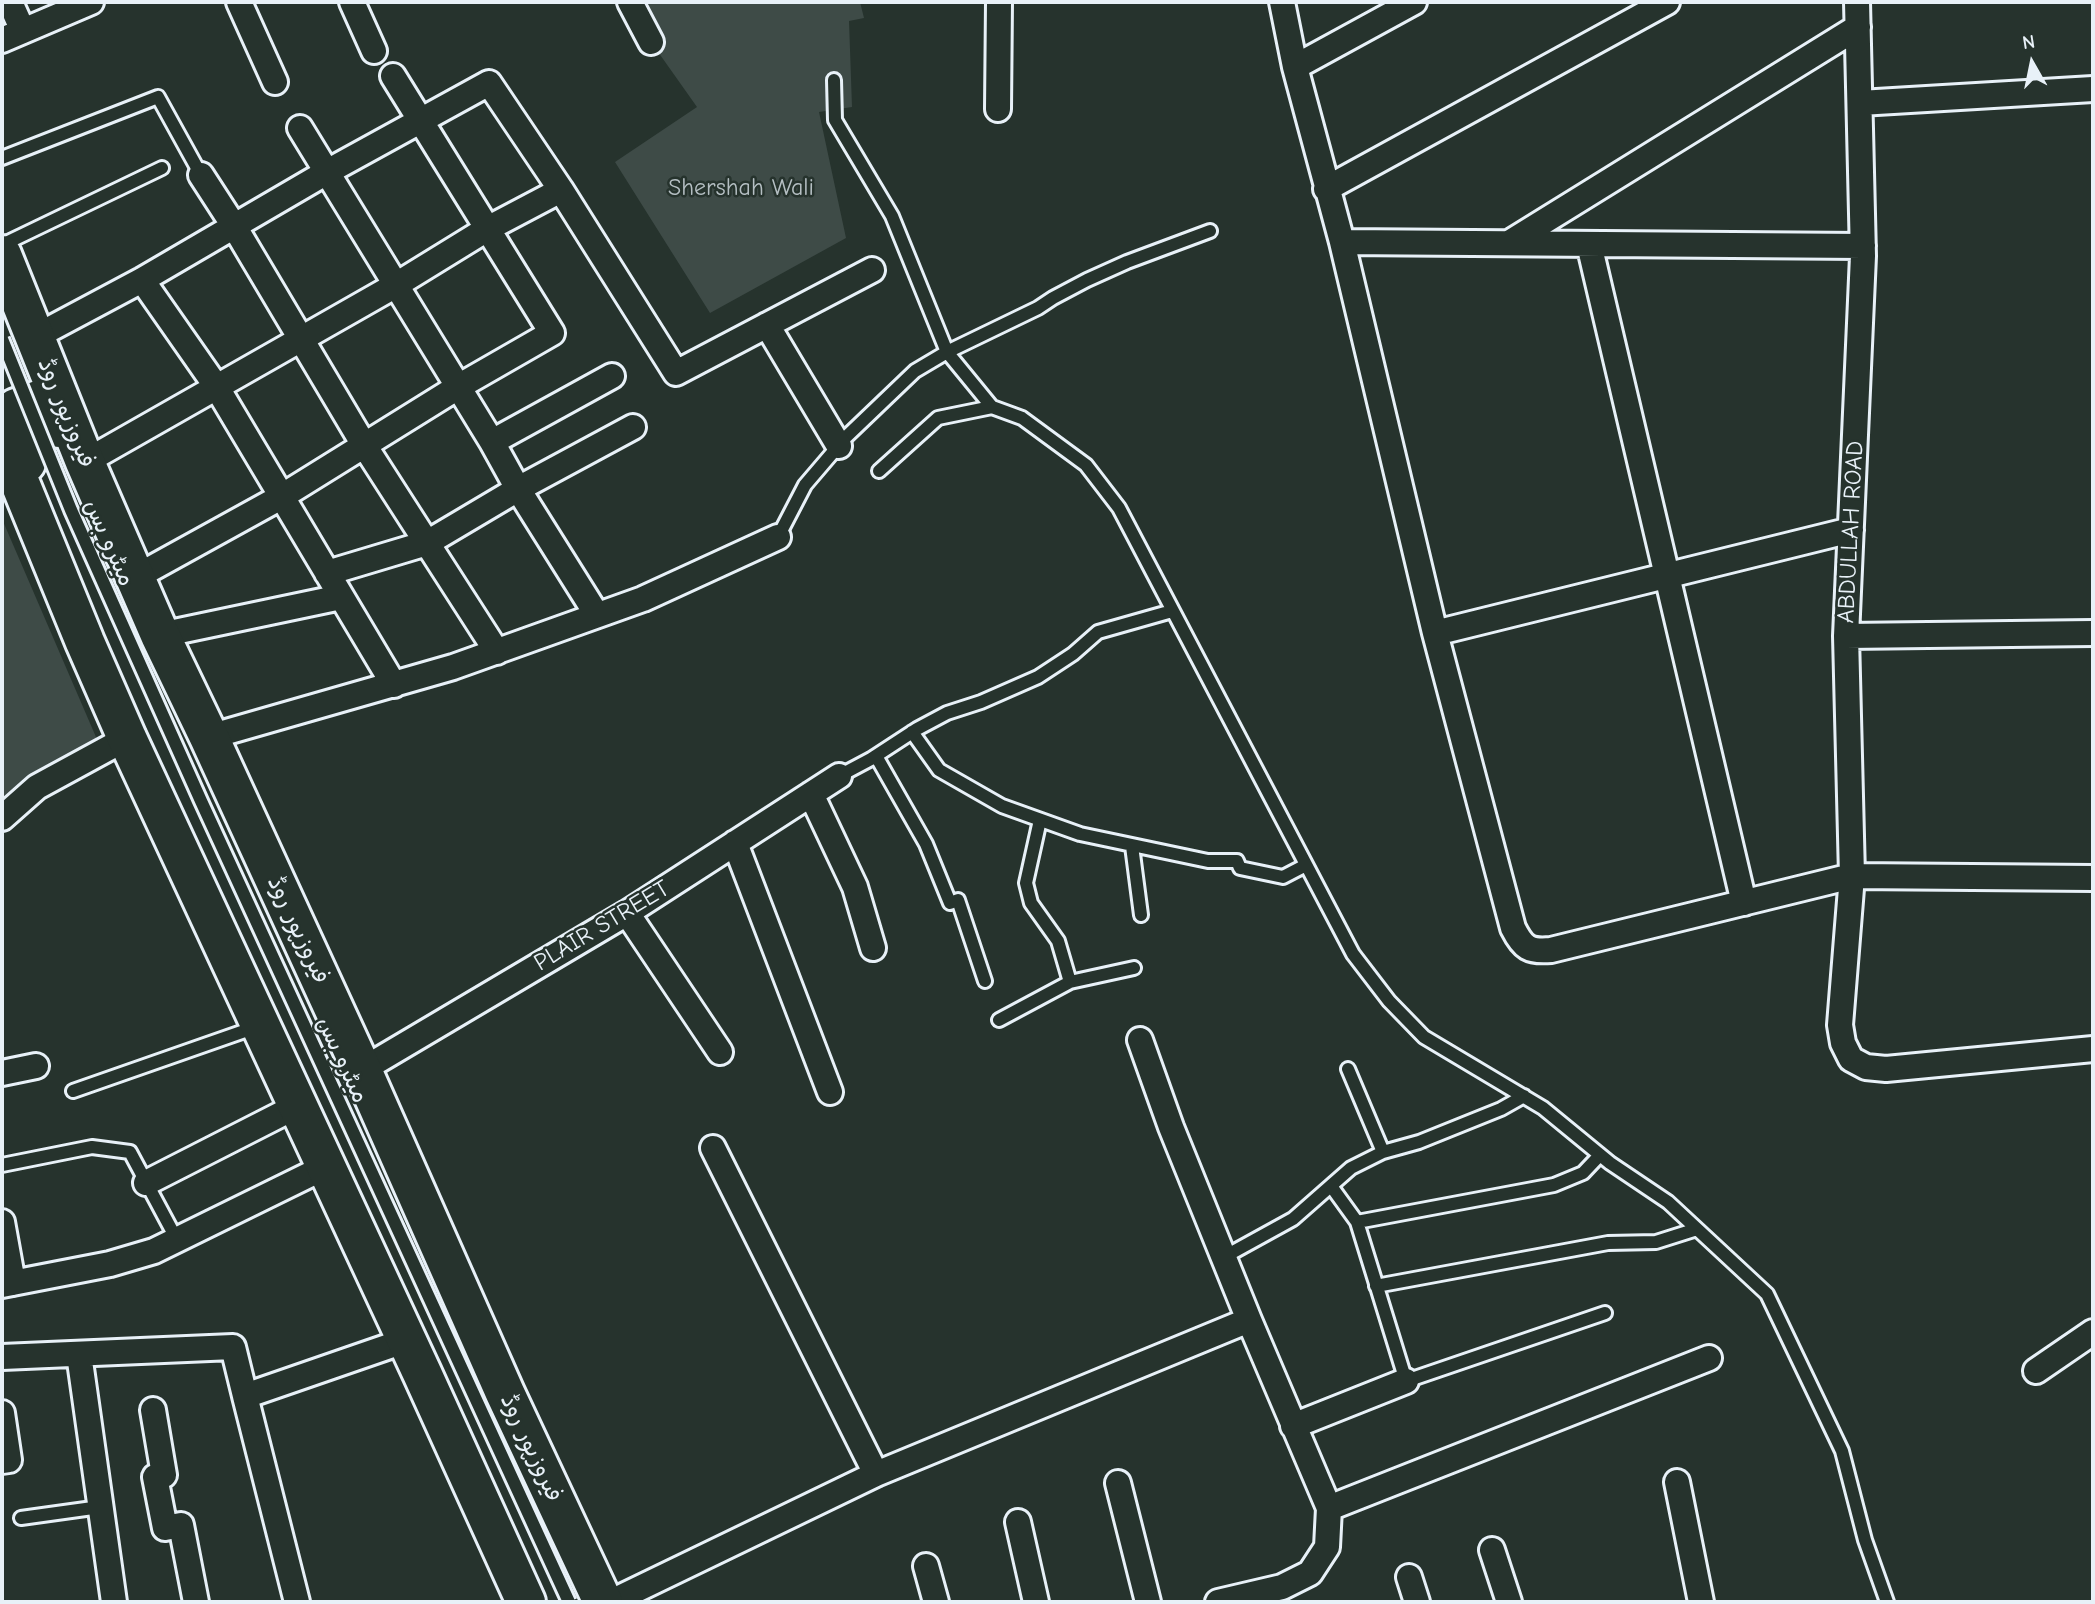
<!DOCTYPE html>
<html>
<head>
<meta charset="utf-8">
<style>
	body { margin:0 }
	#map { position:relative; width:2095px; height:1604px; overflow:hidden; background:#26332d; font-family:"Comic Neue",sans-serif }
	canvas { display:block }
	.frame { position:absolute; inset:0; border:4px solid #e8f1f8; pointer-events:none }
	.north { position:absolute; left:1997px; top:28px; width:70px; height:70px; -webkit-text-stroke:5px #26332d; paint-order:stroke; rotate:351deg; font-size:19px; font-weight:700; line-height:28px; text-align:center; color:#e8f1f8 }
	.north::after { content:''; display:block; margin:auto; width:24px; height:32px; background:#e8f1f8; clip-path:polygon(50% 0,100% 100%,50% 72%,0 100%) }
</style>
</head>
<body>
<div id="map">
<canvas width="2095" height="1604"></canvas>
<div class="frame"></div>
<div class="north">N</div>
</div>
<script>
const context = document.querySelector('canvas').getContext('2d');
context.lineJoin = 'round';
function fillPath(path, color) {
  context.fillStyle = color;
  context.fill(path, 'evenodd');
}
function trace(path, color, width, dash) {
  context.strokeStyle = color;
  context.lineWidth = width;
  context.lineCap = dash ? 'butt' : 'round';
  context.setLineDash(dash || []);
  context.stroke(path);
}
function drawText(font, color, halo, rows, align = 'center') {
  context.font = font + ' "Comic Neue","Playpen Sans Arabic",sans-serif';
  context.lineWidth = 5;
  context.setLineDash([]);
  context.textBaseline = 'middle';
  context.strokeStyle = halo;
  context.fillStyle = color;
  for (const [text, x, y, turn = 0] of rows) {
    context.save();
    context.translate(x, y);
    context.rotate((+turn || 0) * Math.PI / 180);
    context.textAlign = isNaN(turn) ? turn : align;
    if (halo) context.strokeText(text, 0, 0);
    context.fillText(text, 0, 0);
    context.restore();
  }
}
const green = new Path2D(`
	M630,2H860L864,18L849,21L852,107L819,112L846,238L710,313L615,162L697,107L651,42Z
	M2,519L102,751L2,818Z`);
const lane = new Path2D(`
	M834,80L835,120L892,216L947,352L992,407L1022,418L1086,465L1119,508L1353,954L1389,1001L1424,1037L1543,1108L1610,1163L1668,1202L1767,1294L1842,1451L1865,1540L1887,1602
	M2,158L158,97L201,175
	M2,245L162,168
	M879,471L938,418L992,407
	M778,537L805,485L846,437L915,371L947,352L1038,308L1053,298L1087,280L1127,262L1210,231
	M912,732L939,770L1002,806L1080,834L1208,861H1237L1240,868L1283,877L1306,865
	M876,756L926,844L950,903L958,900L985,981
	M839,776L871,759L917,729L947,713L981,702L1038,677L1073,654L1098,632L1172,611
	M1040,820L1026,883L1031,903L1058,941L1070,982L1134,968
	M1132,846L1141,915
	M999,1020L1070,982
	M1348,1069L1383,1152
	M73,1091L256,1027
	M2,1165L92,1147L130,1152L177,1240
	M1331,1186L1357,1222L1406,1381L1605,1313
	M1357,1222L1554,1185L1583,1173L1600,1155
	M1224,1257L1293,1219L1351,1168L1383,1152L1419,1142L1501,1109L1524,1096
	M1376,1286L1608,1243L1656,1242L1697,1229
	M21,1518L100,1507`);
const street = new Path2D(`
	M10,2L23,31
	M239,2L275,82
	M352,2L374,51
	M630,2L651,42
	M1282,2L1295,67L1342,242L1435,633L1513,928C1523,948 1529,952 1551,950L1852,876L2093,878
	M1857,2L1863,256L1846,636L1852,876L1840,1025L1843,1043L1851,1059L1866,1067L1886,1069L2093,1049
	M2,40L91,2
	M1295,67L1414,2
	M1860,103L2093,89
	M998,109L999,2
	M300,128L492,442L518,489L597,615
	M201,175L234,226L364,445L497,652
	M1326,189L1667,2
	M1342,242L1863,246
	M1509,243L1858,27
	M1589,244L1744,903
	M142,280L216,386L394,685
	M767,325L839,446
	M35,337L142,280L327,172L489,83L561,190L676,373L872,270
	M492,442L612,376
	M85,462L396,285L487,229L561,190
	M327,573L427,543L518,489L633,427
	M136,577L281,497L458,387L552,333L393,76
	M1435,633L1851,530
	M160,635L341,597
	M1846,636L2093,633
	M209,737L453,667L643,599L778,537
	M811,794L855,887L873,948
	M2,818L37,787L127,738
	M735,843L830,1092
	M627,913L720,1052
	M1140,1040L1171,1127L1249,1320L1329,1508L1327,1547L1310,1573L1282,1587L1218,1602
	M362,1070L627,913L839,776
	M2,1073L36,1066
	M713,1148L876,1474
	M146,1183L297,1106
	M2,1222L13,1283
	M2,1285L110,1264L154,1251L325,1167
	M79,1354L114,1602
	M2,1357L233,1347L245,1396
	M2036,1371L2093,1332
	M153,1410L164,1475L155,1477L165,1528L181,1525L196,1602
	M2,1413L9,1460L2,1461
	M1293,1426L1406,1381
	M1677,1482L1701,1602
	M1118,1483L1148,1602
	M1329,1508L1709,1358
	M1018,1522L1036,1602
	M1492,1550L1509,1602
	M926,1566L936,1602
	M1409,1577L1417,1602
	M297,1602L245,1396L407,1340
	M611,1602L876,1474L1249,1320`);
const primary = new Path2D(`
	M2,255L85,462L160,635L209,737L362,1070L505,1393L603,1602
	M2,439L85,642L127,738L422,1373L526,1602
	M26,463L13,433L11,420L16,408L38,400L48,408L59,428`);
const laneBridge = new Path2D(`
	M2,339L71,510L201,801L569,1602`);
const parkNames = [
	["Shershah Wali",741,188]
];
const streetNames = [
	["فیروزپور روڈ",66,413,68],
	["ABDULLAH ROAD",1851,532,-87],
	["میٹرو بس",109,543,66],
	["PLAIR STREET",602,926,-31],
	["فیروزپور روڈ",298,930,65],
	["میٹرو بس",342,1060,65],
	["فیروزپور روڈ",531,1448,65]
];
fillPath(green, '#3e4b47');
trace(lane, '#e8f1f8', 18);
trace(street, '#e8f1f8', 30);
trace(primary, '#e8f1f8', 44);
trace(lane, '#26332d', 12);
trace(street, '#26332d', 24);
trace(primary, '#26332d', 38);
trace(laneBridge, '#e8f1f8', 18, []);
trace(laneBridge, '#26332d', 12);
drawText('24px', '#b5bfc3', '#26332d', parkNames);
drawText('24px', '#e8f1f8', '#26332d', streetNames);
</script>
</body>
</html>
